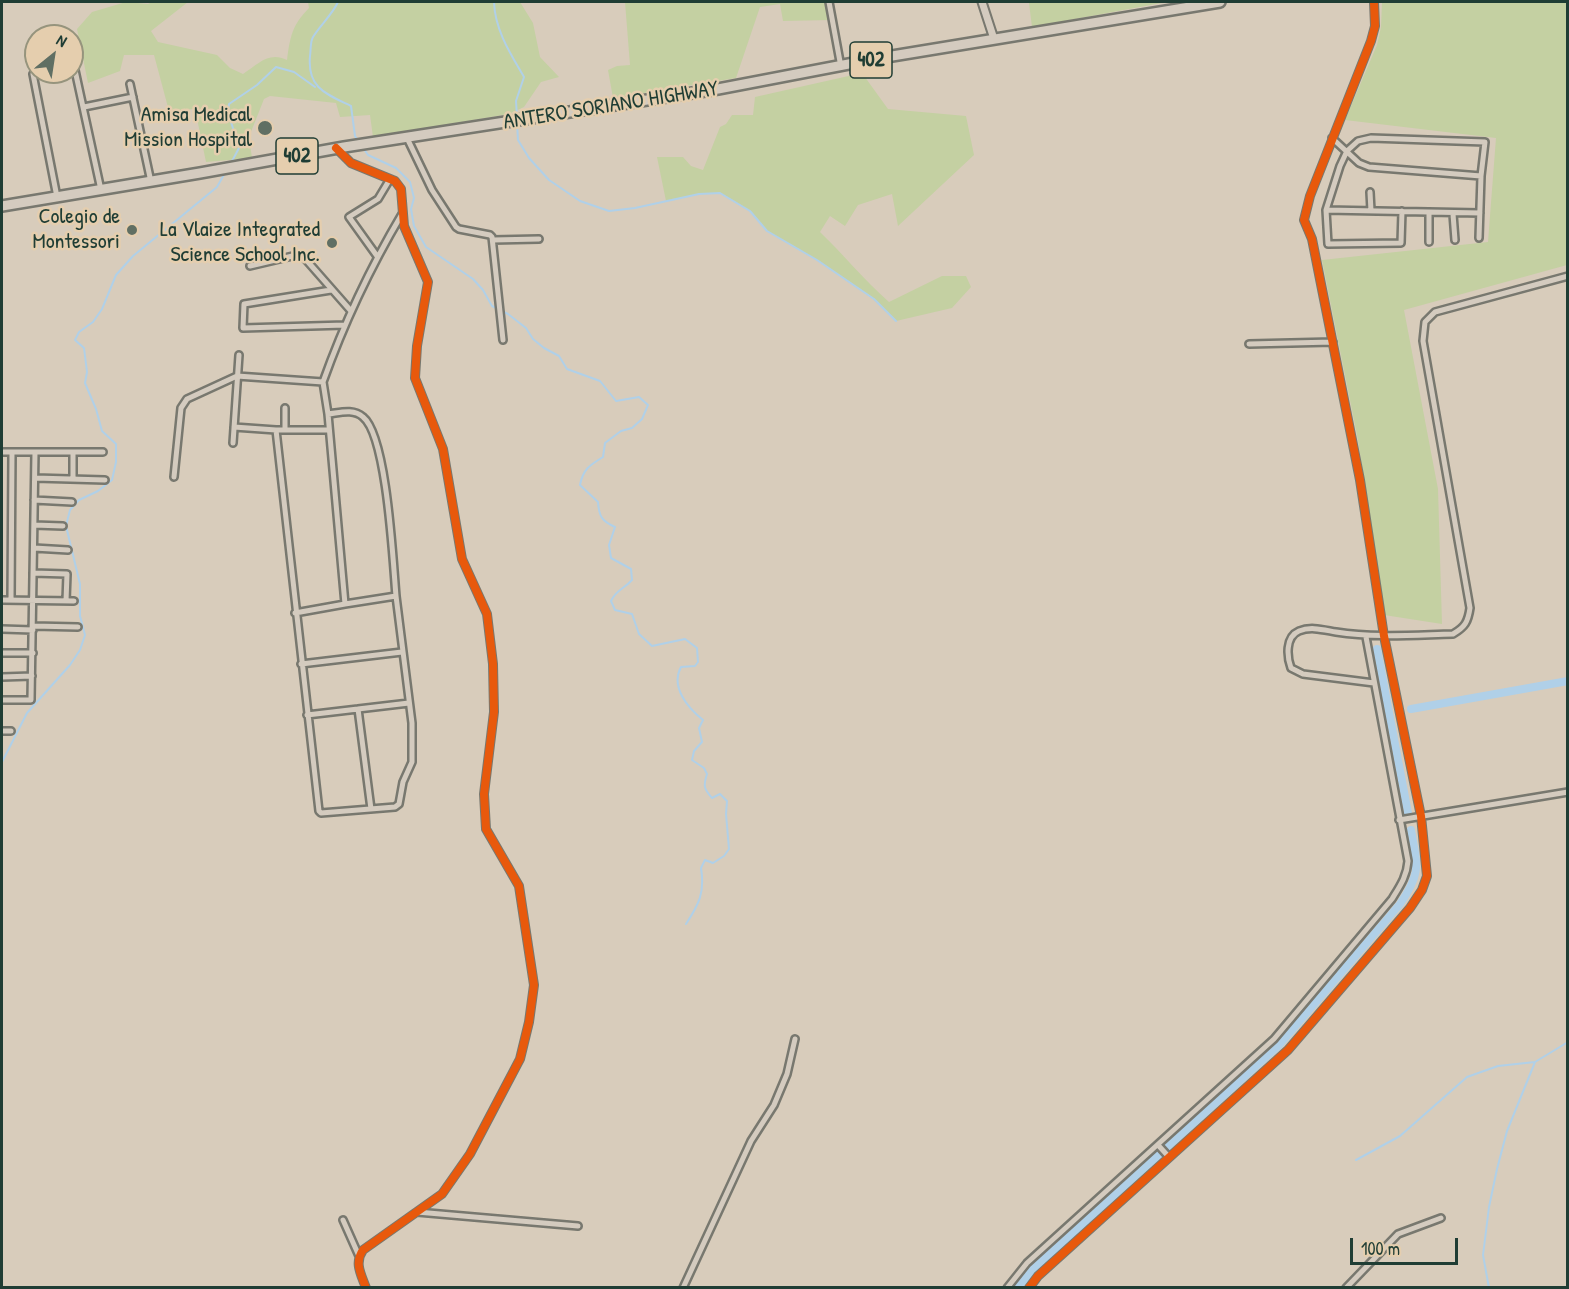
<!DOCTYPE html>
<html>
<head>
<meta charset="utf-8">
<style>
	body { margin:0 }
	#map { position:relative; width:1569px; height:1289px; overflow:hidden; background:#d8ccbb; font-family:"Patrick Hand",sans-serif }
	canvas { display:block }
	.frame { position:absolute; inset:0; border:3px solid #1f3d34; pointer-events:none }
	.north { position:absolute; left:24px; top:24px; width:60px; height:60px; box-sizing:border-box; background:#e5ceae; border:2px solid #96947d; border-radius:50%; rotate:30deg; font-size:16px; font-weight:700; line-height:24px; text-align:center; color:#1f3d34 }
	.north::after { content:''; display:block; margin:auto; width:21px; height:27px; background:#606f63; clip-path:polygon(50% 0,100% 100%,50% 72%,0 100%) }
	.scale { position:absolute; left:1350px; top:1238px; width:108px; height:27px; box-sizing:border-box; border:3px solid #1f3d34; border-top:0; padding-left:8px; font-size:18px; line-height:21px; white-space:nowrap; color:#1f3d34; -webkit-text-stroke:4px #e5ceae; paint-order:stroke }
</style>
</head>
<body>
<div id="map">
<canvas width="1569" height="1289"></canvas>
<div class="frame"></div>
<div class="north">N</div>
<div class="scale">100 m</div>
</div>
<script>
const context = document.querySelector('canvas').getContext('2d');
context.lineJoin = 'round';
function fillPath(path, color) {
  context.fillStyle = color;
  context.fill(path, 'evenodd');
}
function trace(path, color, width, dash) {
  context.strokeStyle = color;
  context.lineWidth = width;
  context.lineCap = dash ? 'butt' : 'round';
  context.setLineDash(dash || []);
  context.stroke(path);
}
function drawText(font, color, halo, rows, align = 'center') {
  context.font = font + ' "Patrick Hand",sans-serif';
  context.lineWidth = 5;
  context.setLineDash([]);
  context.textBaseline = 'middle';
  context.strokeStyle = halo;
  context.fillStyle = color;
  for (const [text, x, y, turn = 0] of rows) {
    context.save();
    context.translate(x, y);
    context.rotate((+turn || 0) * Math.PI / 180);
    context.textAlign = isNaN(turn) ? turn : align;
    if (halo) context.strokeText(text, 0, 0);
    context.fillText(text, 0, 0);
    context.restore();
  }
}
const green = new Path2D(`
	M126,2L148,4L152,2H188L151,31L158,42L217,55L230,68L243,74C258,64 269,51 287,60C290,37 292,25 309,8L308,2H520L533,23L540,57L559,77L541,82L524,107L509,114L373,137L370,115L340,117L336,103L270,96L264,99L249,137L252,158L206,162L195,109L169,111L154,55H124L120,71L88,83L77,29L92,12Z
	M625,2H829L832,20L783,21L780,4L760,7L736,78L613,98L608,70L617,66L630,65Z
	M1030,2H1167L1032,27L1029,3Z
	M1382,2H1567V265L1404,310L1438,489L1442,624L1384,615L1358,440L1322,260L1488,242L1496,138L1345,120L1377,45L1381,27Z
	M862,73L888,109L966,116L974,155L898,226L892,194L858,205L845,226L830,216L820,232C844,255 864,280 889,302L942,276H966L971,287L952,308L896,321L873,299L817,260L767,231L750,211L720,193L699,194L666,201L657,157H683L691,166L703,170L720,127L726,124L732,115H753L755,97Z`);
const stream = new Path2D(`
	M338,2C332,15 321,24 313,37C310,42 311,50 310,56C307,88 326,94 351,106L355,136L359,142
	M494,2C495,30 510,53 524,77L516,101L517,117
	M517,123L518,140L529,158L549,180L580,201L609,211L635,208L699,194L720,193L750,211L767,231L817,260L874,299L896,321
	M362,146L368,155L396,168L410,182L414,198L411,209L414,226L426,247L473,279L483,290L492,306L508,314L526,328L533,339L544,348L559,356L567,369L600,381L616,401L639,397L648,405L642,419L632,428L621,431L605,443L603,457C590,465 583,469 580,485L598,502C599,517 602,521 615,527L609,545L611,558L631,569L632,580C624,589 616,590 611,601L615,610L632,614L639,634L652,646L685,639L697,648L698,662L695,666L681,667C670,687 688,708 703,720L699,728L702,742L694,751L692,760L704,768L707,774C703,786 704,789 712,798L720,794L727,801L726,814L729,849L724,856L713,863L705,860L701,868C705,893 699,904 686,924
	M231,163L239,148L228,112L229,104L257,85L276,67L294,72L315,87
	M2,762L27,713L70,665L80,650L85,635L80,616V584L66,526L70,510L79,500L98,491L112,480L116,462V444L102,431L96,409L85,383L87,372L84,348L75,340L79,332L93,322L102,309L116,275L133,256L217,187L226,171
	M1356,1160L1400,1136L1467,1077L1498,1066L1535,1062L1568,1042
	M1489,1288L1483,1255L1489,1207L1497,1169L1507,1131L1535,1062`);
const canal = new Path2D(`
	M1377,649L1408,813
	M1411,709L1568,681
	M1017,1288L1033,1269L1280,1044L1400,904C1422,872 1417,866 1411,830`);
const minor = new Path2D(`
	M829,2L841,67
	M73,61L101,190
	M33,74L57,197
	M130,84L151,182
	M84,107L133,97
	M407,138L432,190L456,227L459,229L490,235L492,237L503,340
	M1332,138L1359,163L1369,167L1481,176
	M336,148L351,163L390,179L395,181L401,189L404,226L428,282L417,346L415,378L443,449L462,559L487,614L493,664L494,712L484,794L486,829L519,886L534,985L529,1022L520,1059L470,1154L442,1194L363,1250C354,1263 361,1274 366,1288
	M1370,192L1371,211
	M1326,210L1480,213
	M1402,211L1401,243L1328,244L1326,210L1340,166L1347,151L1358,141L1371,138L1485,142L1481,176L1479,238
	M1453,214L1455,240
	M493,240L539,239
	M1429,242V213
	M377,256L349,217L378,199L390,179
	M250,266L301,254L351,311
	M331,290L244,304L243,328L345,325
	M1249,344L1333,342
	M323,382L328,414L345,604L396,596C393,562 387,436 363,417C353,408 339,413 328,414
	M234,427L276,430H329
	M276,430L319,811L321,813L395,807L399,804L403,782L412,762V723L396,596
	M285,430V408
	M233,443L239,355
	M2,452H103
	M73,452V478
	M174,477L181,408L187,399L237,376L323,382C344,323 370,268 402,214
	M35,478L105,480
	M34,500L72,502
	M34,525L63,526
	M34,548L68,550
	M33,573L67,574L66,601
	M2,600L74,601
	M11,600L12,452
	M295,613L345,604
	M33,626L78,627
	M2,629L33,630
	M2,653H33
	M301,664L402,652
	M2,677L32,676
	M1374,683L1303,674L1291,668C1287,657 1285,637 1299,631C1311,626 1324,630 1336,632C1375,638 1413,635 1453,634C1465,627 1468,622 1470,608L1423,341L1425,322L1435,312L1568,276
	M2,700H31L35,452
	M358,709L371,809
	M307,715L409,703
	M2,731H11
	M1399,820L1568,792
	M1158,1145L1169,1157
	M417,1212L578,1226
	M343,1220L359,1256
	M683,1288L751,1141L774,1105L787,1074L795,1039
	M1007,1288L1027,1263L1274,1039L1392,899C1400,886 1407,876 1408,861L1366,637
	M1029,1288L1038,1276L1288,1050L1410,908L1422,890L1427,876L1421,816L1384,636L1360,480L1312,239L1304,220L1310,196L1371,41L1375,26L1374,2
	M1346,1288L1398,1234L1441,1218`);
const tertiary = new Path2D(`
	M982,2L994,39`);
const primary = new Path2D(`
	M2,206L200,173L344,147L718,89L880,58L1220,2`);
const cycleway = new Path2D(`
	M336,148L351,163L390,179L395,181L401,189L404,226L428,282L417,346L415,378L443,449L462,559L487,614L493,664L494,712L484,794L486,829L519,886L534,985L529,1022L520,1059L470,1154L442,1194L363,1250C354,1263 361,1274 366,1288
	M1029,1288L1038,1276L1288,1050L1410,908L1422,890L1427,876L1421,816L1384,636L1360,480L1312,239L1304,220L1310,196L1371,41L1375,26L1374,2`);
const markers = [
	[265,128,8,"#606f63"],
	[132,230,6,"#606f63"],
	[332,243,6,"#606f63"]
];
const shields = [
	[871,60,42],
	[297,156,42]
];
const shieldNames = [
	["402",871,60],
	["402",297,156]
];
const streetNames = [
	["ANTERO SORIANO HIGHWAY",611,106,-9]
];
const poiNames = [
	["Amisa Medical",252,115],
	["Mission Hospital",252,140],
	["Colegio de",120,217],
	["Montessori",120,242],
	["La Vlaize Integrated",320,230],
	["Science School Inc.",320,255]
];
fillPath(green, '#c4d0a2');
trace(stream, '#b0d0e8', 2);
trace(canal, '#b0d0e8', 8);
trace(minor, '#78786f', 10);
trace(tertiary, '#78786f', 11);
trace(primary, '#78786f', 14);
trace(minor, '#d4cbbf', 5);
trace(tertiary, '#d4cbbf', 7);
trace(primary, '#d4cbbf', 9);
trace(cycleway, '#e8590c', 8);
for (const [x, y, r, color] of markers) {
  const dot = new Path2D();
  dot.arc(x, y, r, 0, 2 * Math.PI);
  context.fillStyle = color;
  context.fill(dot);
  trace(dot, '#e5ceae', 2);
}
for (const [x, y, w] of shields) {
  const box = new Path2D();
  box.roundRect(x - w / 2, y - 18, w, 36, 4.5);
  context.fillStyle = '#e5ceae';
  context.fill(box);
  trace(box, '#1f3d34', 1.5);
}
drawText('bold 21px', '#1f3d34', null, shieldNames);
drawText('22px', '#1f3d34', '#e5ceae', streetNames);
drawText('22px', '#1f3d34', '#e5ceae', poiNames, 'right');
</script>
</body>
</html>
